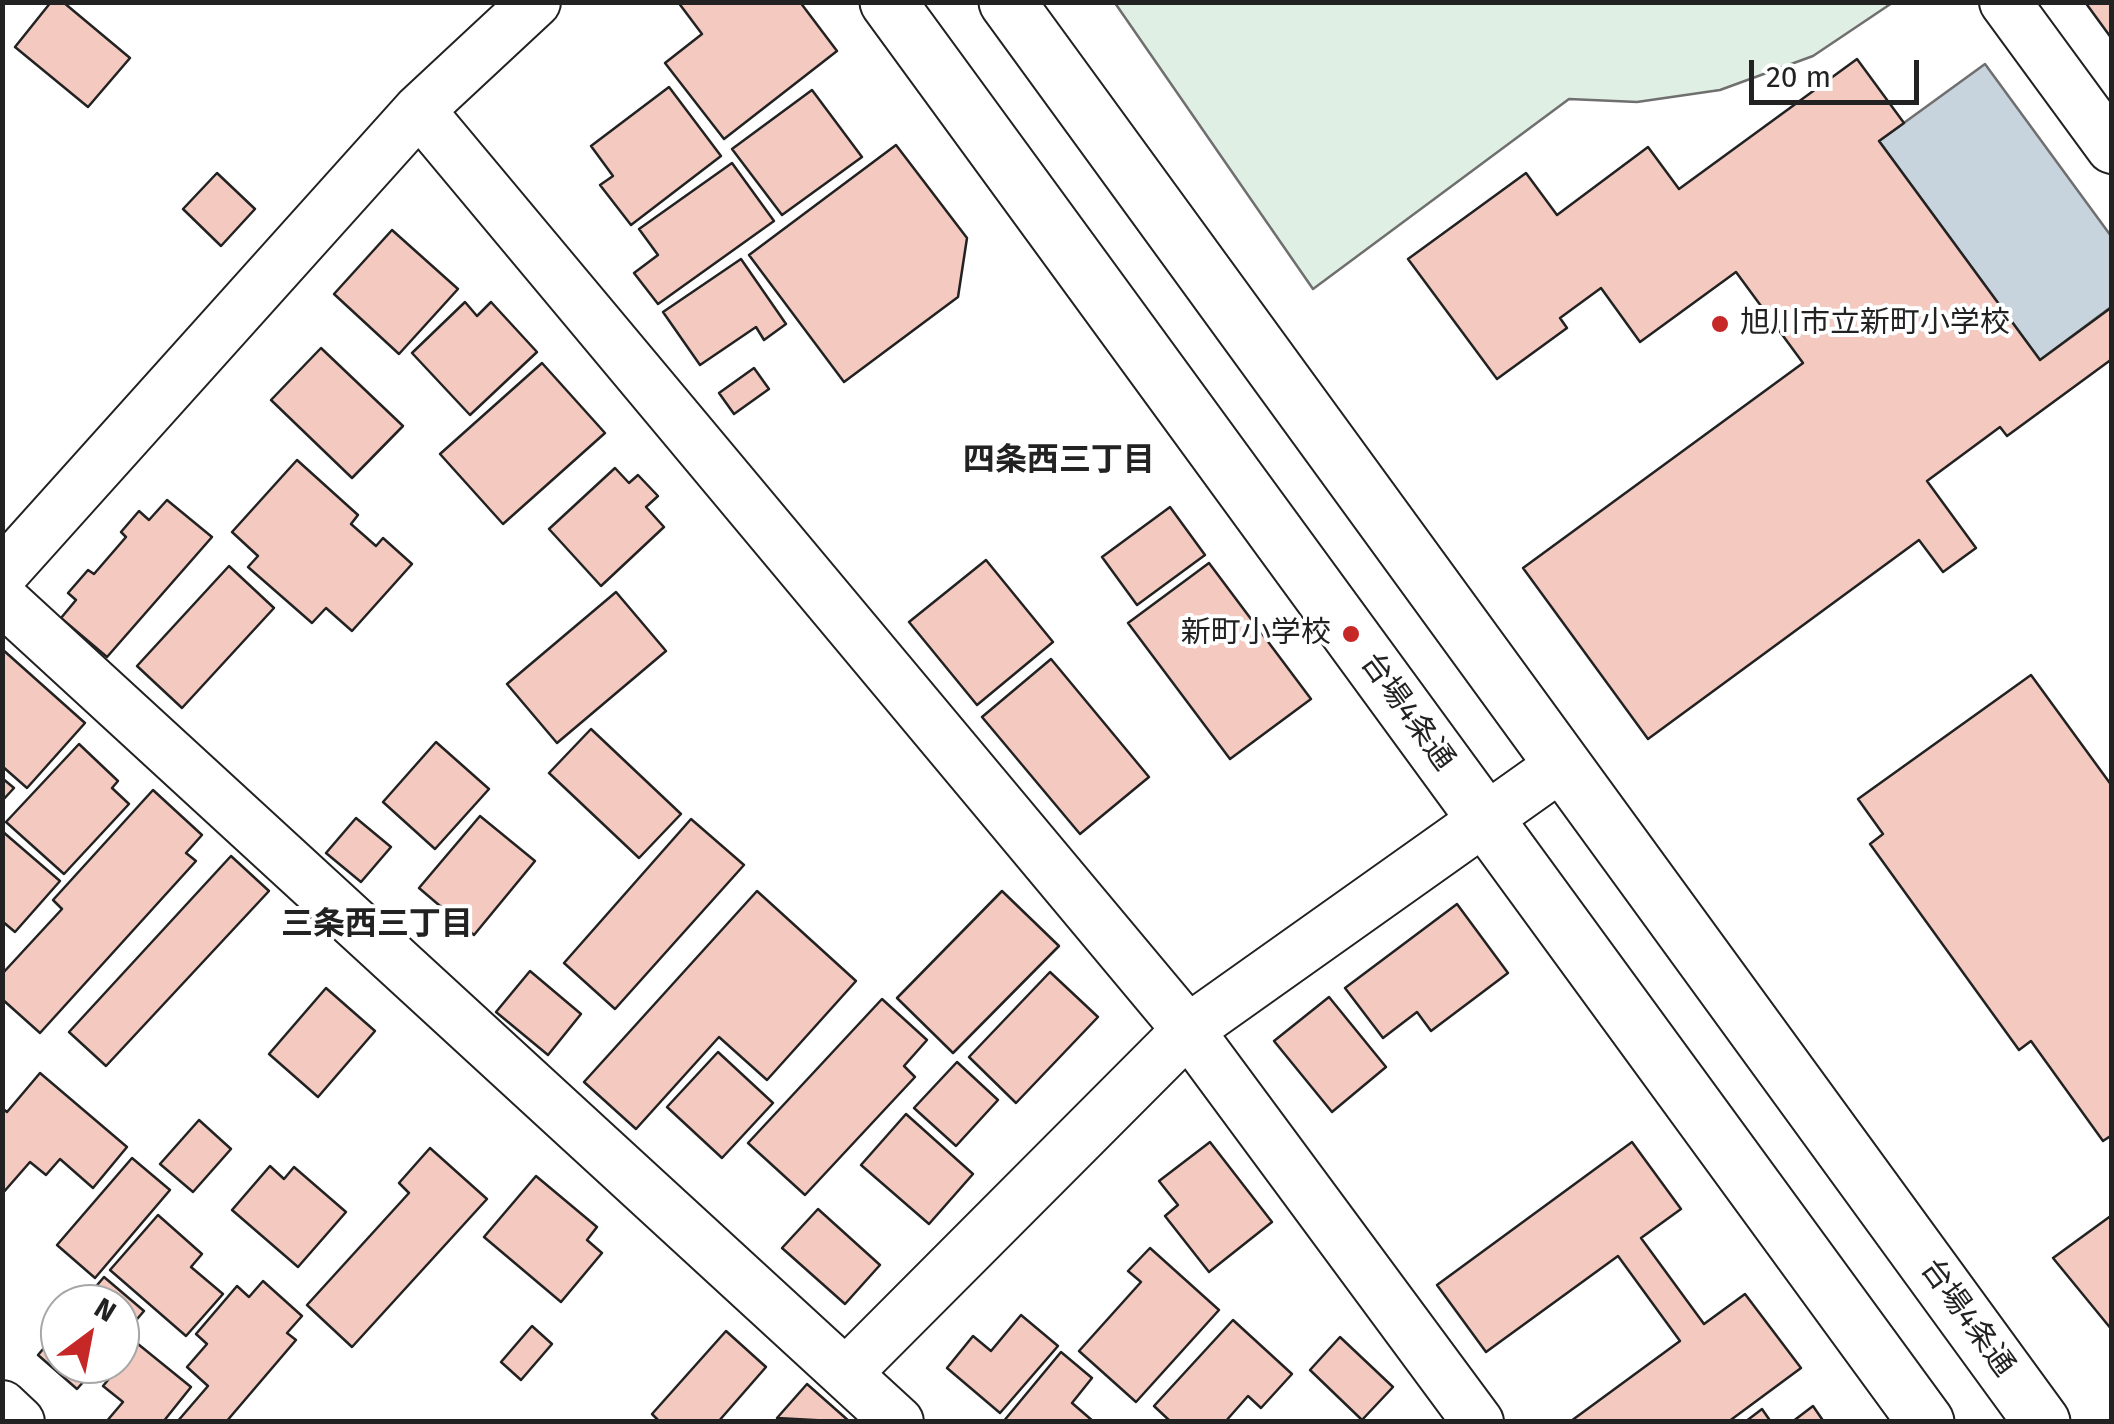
<!DOCTYPE html>
<html>
<head>
<meta charset="utf-8">
<style>
	body { margin:0 }
	#map { position:relative; width:2114px; height:1424px; overflow:hidden; background:#fff; font-family:"Fira Sans",sans-serif }
	canvas { display:block }
	.frame { position:absolute; inset:0; border:5px solid #222; pointer-events:none }
	.north { position:absolute; left:40px; top:1284px; width:100px; height:100px; box-sizing:border-box; background:#fff; border:2px solid #a7a7a7; border-radius:50%; rotate:32deg; font-size:28px; font-weight:700; line-height:40px; text-align:center; color:#222 }
	.north::after { content:''; display:block; margin:auto; width:35px; height:45px; background:#c62828; clip-path:polygon(50% 0,100% 100%,50% 72%,0 100%) }
	.scale { position:absolute; left:1749px; top:60px; width:170px; height:45px; box-sizing:border-box; border:5px solid #222; border-top:0; padding-left:12px; font-size:30px; line-height:35px; white-space:nowrap; color:#222; -webkit-text-stroke:8px #fff; paint-order:stroke }
</style>
</head>
<body>
<div id="map">
<canvas width="2114" height="1424"></canvas>
<div class="frame"></div>
<div class="north">N</div>
<div class="scale">20 m</div>
</div>
<script>
const context = document.querySelector('canvas').getContext('2d');
context.lineJoin = 'round';
function fillPath(path, color) {
  context.fillStyle = color;
  context.fill(path, 'evenodd');
}
function trace(path, color, width, dash) {
  context.strokeStyle = color;
  context.lineWidth = width;
  context.lineCap = dash ? 'butt' : 'round';
  context.setLineDash(dash || []);
  context.stroke(path);
}
function drawText(font, color, halo, rows, align = 'center') {
  context.font = font + ' "Fira Sans","Noto Sans JP",sans-serif';
  context.lineWidth = 8;
  context.setLineDash([]);
  context.textBaseline = 'middle';
  context.strokeStyle = halo;
  context.fillStyle = color;
  for (const [text, x, y, turn = 0] of rows) {
    context.save();
    context.translate(x, y);
    context.rotate((+turn || 0) * Math.PI / 180);
    context.textAlign = isNaN(turn) ? turn : align;
    if (halo) context.strokeText(text, 0, 0);
    context.fillText(text, 0, 0);
    context.restore();
  }
}
const green = new Path2D(`
	M1115,3H1892L1813,56L1720,90L1637,102L1569,99L1313,289Z`);
const water = new Path2D(`
	M1985,64L2111,236V307L2040,360L1879,141Z`);
const building = new Path2D(`
	M51,2H63L130,58L88,107L15,47Z
	M678,2H800L837,51L724,139L665,63L702,34Z
	M2085,2H2112V39Z
	M1857,59L1904,123L1879,141L2040,360L2112,307V359L2007,436L2000,427L1927,481L1976,548L1943,572L1919,540L1648,739L1523,568L1803,363L1736,272L1640,342L1601,288L1560,318L1567,328L1497,379L1408,259L1526,173L1557,215L1648,147L1679,189Z
	M669,87L721,156L631,225L600,185L613,176L591,146Z
	M812,90L862,157L782,215L732,149Z
	M896,145L967,238L958,297L844,382L749,255Z
	M732,163L774,221L658,304L634,273L658,255L639,229Z
	M217,173L255,209L221,246L183,209Z
	M392,230L458,289L399,354L334,294Z
	M741,259L786,324L764,340L756,327L700,365L663,312Z
	M465,302L477,316L491,302L537,352L470,415L412,353Z
	M321,348L403,426L352,478L271,400Z
	M542,363L605,433L503,524L440,454Z
	M754,368L769,389L734,414L719,393Z
	M297,460L358,515L351,524L376,546L383,538L412,564L352,631L326,608L312,623L248,567L258,556L232,532Z
	M615,468L629,483L638,475L658,496L646,507L664,527L601,586L549,529Z
	M167,500L212,537L107,657L61,618L76,600L68,593L88,570L94,574L126,537L121,532L139,511L149,520Z
	M1170,507L1205,555L1137,605L1102,557Z
	M986,560L1053,642L977,705L909,622Z
	M1209,563L1311,699L1230,759L1128,623Z
	M229,566L274,608L182,708L137,666Z
	M616,592L666,651L557,743L507,684Z
	M2,649L85,723L27,788L2,766Z
	M1051,659L1149,777L1080,834L982,717Z
	M2031,675L2112,786V1135L2103,1141L2031,1041L2019,1050L1870,844L1883,834L1858,799Z
	M591,729L681,814L639,858L549,773Z
	M436,742L489,789L435,849L383,802Z
	M79,744L118,781L112,788L129,804L64,874L6,822Z
	M2,778L14,788L2,801Z
	M153,790L202,835L186,853L196,861L40,1033L2,999V974L62,909L53,900Z
	M480,816L535,861L474,935L419,888Z
	M356,818L391,847L361,882L326,853Z
	M691,819L744,865L615,1009L564,963Z
	M2,831L60,881L15,932L2,921Z
	M231,856L269,891L106,1066L69,1032Z
	M757,891L856,981L767,1080L719,1037L636,1129L584,1082Z
	M1002,891L1059,946L953,1053L897,998Z
	M1457,904L1508,973L1431,1031L1417,1012L1383,1038L1345,988Z
	M530,971L581,1014L548,1055L496,1012Z
	M1050,972L1098,1017L1016,1103L969,1057Z
	M326,988L375,1031L318,1097L269,1054Z
	M1329,997L1386,1067L1332,1112L1274,1041Z
	M882,999L927,1040L904,1066L915,1077L805,1195L748,1143Z
	M718,1052L773,1103L722,1158L667,1107Z
	M957,1062L998,1100L956,1146L914,1108Z
	M40,1073L127,1147L93,1188L60,1159L46,1175L30,1162L2,1194V1108L7,1112Z
	M906,1114L973,1174L929,1224L861,1165Z
	M199,1120L231,1149L193,1192L160,1164Z
	M1210,1142L1272,1222L1209,1272L1165,1216L1178,1205L1159,1181Z
	M1632,1142L1681,1209L1641,1238L1704,1324L1745,1294L1801,1368L1728,1422L1571,1421L1680,1341L1618,1256L1486,1352L1437,1285Z
	M430,1148L487,1199L352,1347L307,1305L409,1193L399,1183Z
	M132,1158L170,1190L95,1278L57,1245Z
	M270,1166L284,1179L294,1167L346,1212L298,1267L232,1210Z
	M536,1176L597,1227L587,1240L602,1253L561,1302L484,1237Z
	M818,1209L880,1265L845,1304L782,1248Z
	M158,1215L202,1254L191,1267L223,1294L186,1336L110,1270Z
	M2112,1215V1330L2053,1258Z
	M1150,1248L1219,1310L1136,1402L1079,1351L1141,1282L1128,1271Z
	M104,1277L144,1311L120,1339V1304H81Z
	M263,1281L302,1316L287,1333L296,1340L226,1422H177L208,1386L187,1367L207,1344L196,1334L237,1286L249,1297Z
	M1021,1315L1058,1346L1000,1413L947,1368L973,1336L991,1351Z
	M1233,1320L1292,1374L1261,1408L1248,1396L1225,1422H1171L1154,1406Z
	M532,1326L552,1344L521,1380L501,1362Z
	M60,1329V1364H99L77,1389L38,1355Z
	M726,1331L766,1367L718,1422H660L652,1414Z
	M1340,1337L1393,1387L1362,1420L1310,1370Z
	M138,1344L191,1387L163,1422H106L123,1402L103,1386Z
	M1061,1352L1092,1378L1072,1403L1094,1422H1003Z
	M807,1384L850,1422L777,1418Z
	M1813,1406L1824,1422H1792Z
	M1762,1409L1771,1422H1745Z`);
const minor = new Path2D(`
	M2005,2L2112,148
	M419,110L1188,1030L1478,1422
	M2,574L419,110L535,2
	M2,599L898,1422
	M846,1373L1188,1030L1563,764
	M2,1406L19,1422`);
const trunk = new Path2D(`
	M888,2L1926,1422
	M1007,2L2042,1422`);
const markers = [
	[1720,324,10,"#c62828"],
	[1351,634,10,"#c62828"]
];
const poiNames = [
	["旭川市立新町小学校",1740,324],
	["新町小学校",1331,634,"right"]
];
const streetNames = [
	["台場4条通",1407,712,54],
	["台場4条通",1967,1318,54]
];
const neighbourhoodNames = [
	["四条西三丁目",1059,461],
	["三条西三丁目",377,925]
];
fillPath(green, '#e0efe3');
trace(green, '#6f6f6f', 2.5);
fillPath(water, '#c7d3dd');
trace(water, '#6f6f6f', 2.5);
fillPath(building, '#f3c9c0');
trace(building, '#222', 2.5);
trace(minor, '#222', 54);
trace(trunk, '#222', 59);
trace(minor, '#fff', 50);
trace(trunk, '#fff', 55);
for (const [x, y, r, color] of markers) {
  const dot = new Path2D();
  dot.arc(x, y, r, 0, 2 * Math.PI);
  context.fillStyle = color;
  context.fill(dot);
  trace(dot, '#fff', 4);
}
drawText('30px', '#222', '#fff', poiNames, 'left');
drawText('30px', '#222', '#fff', streetNames);
drawText('bold 32px', '#222', '#fff', neighbourhoodNames);
</script>
</body>
</html>
